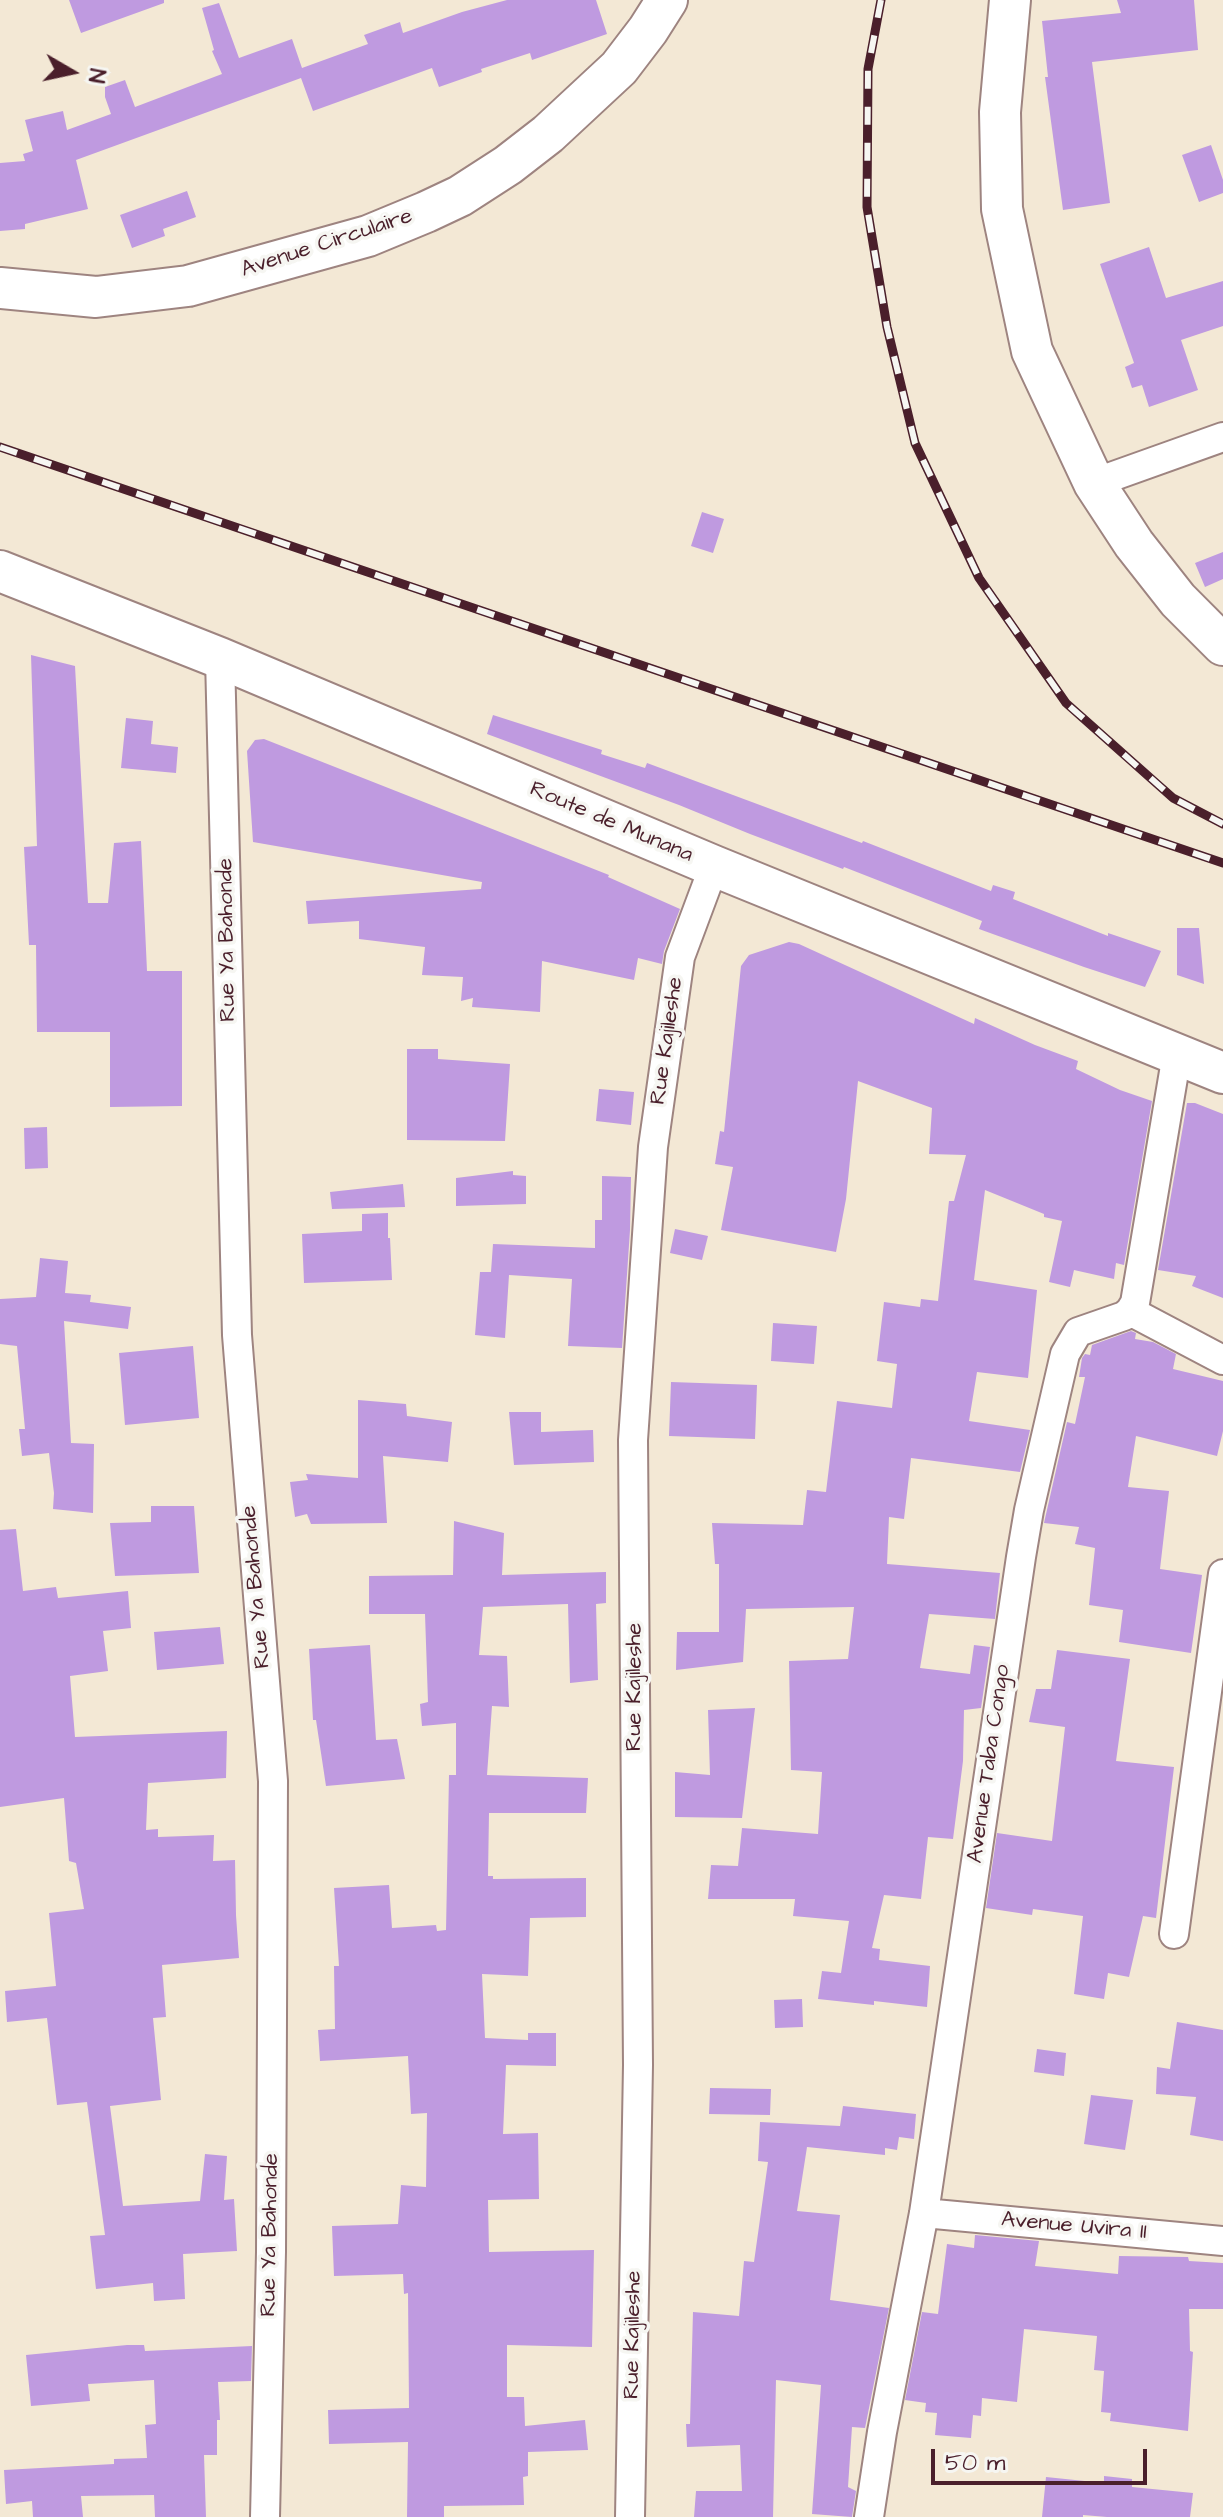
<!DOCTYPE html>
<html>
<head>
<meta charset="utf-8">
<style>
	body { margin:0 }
	#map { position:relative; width:1223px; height:2517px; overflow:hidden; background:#f3e8d5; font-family:"Architects Daughter",sans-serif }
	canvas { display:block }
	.north { position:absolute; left:32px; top:32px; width:80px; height:80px; -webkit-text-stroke:6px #f6f6f2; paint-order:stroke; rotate:99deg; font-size:22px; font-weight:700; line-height:32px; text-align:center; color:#4a1f2b }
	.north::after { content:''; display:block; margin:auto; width:28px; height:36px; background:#4a1f2b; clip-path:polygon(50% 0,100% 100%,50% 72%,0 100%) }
	.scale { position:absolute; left:931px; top:2449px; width:216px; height:36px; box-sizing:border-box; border:4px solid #4a1f2b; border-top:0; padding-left:10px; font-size:24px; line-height:28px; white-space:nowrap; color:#4a1f2b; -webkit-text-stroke:6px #f6f6f2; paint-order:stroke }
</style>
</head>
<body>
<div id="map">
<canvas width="1223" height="2517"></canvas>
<div class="north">N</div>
<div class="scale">50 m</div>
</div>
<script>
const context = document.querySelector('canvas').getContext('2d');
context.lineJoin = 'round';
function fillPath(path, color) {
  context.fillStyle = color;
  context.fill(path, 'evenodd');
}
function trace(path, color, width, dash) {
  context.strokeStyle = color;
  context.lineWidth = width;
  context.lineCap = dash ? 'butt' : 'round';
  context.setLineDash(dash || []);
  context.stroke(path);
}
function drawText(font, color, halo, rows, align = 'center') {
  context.font = font + ' "Architects Daughter",sans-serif';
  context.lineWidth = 7;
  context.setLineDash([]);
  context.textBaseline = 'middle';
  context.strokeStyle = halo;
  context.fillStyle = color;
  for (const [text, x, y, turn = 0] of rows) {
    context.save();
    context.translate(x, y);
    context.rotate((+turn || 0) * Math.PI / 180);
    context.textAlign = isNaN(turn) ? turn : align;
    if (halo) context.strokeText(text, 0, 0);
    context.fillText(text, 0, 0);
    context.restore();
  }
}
const building = new Path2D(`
	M69,0H164V3L81,33Z
	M507,0H596L607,34L532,60L530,53L481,69L482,72L439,87L432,68L313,111L301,78L76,160L88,209L25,224V229L0,231V163L25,161L23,154L33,151L25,120L63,111L67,130L111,114L105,97V87L125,80L135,107L222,74L212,51L214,50L202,8L219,3L239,58L292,39L302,68L368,44L364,35L400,22L403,33L462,12Z
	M1117,0H1194L1198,50L1092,62L1110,203L1063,210L1045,77H1048L1042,21L1121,13Z
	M1211,145L1223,180V193L1199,202L1182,155Z
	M187,191L196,217L163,229L165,236L132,248L120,215Z
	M1149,247L1166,298L1223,281V326L1181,340L1198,390L1149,407L1142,385L1132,388L1125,367L1134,363L1100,264Z
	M702,512L724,519L713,553L691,546Z
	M1223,552V579L1205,587L1195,563Z
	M31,655L75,666L88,903H108L114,843L141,841L147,971H182V1106L110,1107V1032H37L36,945H29L24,847L37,846Z
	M493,715L602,750L601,754L645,768L647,763L862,843L863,841L991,891L993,885L1015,892L1013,899L1108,936V933L1161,951L1145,987L1084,967L979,929L982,921L844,867L843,869L750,834L679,805L487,734Z
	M126,718L153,721L151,744L178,747L176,773L121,768Z
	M264,739L609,875L608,877L680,909L664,951L662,964L638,958L634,980L542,961L540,1012L472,1007L473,998L461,1001L463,977L422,975L425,947L359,939V921L308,924L306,901L481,889L482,882L253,842L247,751L255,740Z
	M1177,928H1199L1204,984L1177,975Z
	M789,942L799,944L974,1024L975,1018L1035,1045L1078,1061L1076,1069L1120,1090L1152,1101L1124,1265L1116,1263L1114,1279L1074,1270L1070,1287L1049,1282L1062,1221L1044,1217V1214L985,1190L974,1280L1037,1290L1028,1378L977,1372L969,1421L1030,1430L1020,1472L911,1458L904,1519L889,1517L887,1564L1000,1573L995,1619L929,1614L920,1668L970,1674L974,1645L990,1647L981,1708L964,1710L963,1761L953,1839L928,1837L921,1899L884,1895L872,1948L880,1949L879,1960L930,1966L927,2007L874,2001V2005L818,1999L822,1971L841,1973L849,1921L793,1916L795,1899H708L711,1865L738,1866L742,1828L818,1834L822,1772L791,1770L789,1661L848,1659L854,1607L746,1609L743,1662L676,1670L677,1632H719V1564H715L712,1523L803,1525L807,1490L826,1492L837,1401L892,1408L897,1364L877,1361L884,1302L920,1307L921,1299L938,1301L949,1201H954L966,1155L929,1154L932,1108L858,1081L846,1199L836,1252L721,1230L733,1167L715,1164L720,1131L724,1132L741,966L749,955Z
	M407,1049H438V1059L510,1064L505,1141L407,1140Z
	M599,1089L634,1092L631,1125L596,1121Z
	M1187,1103H1195L1223,1114V1298L1192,1286L1196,1276L1158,1270Z
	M47,1127L48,1168L25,1169L24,1128Z
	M513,1171V1175L526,1176V1204L456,1206V1178Z
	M602,1176L631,1177L630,1230L622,1348L568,1346L572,1279L509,1275L505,1338L475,1335L480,1272H491L493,1244L595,1248V1220H602Z
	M403,1184L405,1207L332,1209L330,1192Z
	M388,1213V1238H390L392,1280L304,1283L302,1234L362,1231V1214Z
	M675,1229L708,1236L702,1260L670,1253Z
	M40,1258L68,1261L65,1293L91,1295L90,1302L131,1307L128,1329L64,1321L71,1443L94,1444L93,1513L53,1509L54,1493L49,1453L22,1456L19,1429H25L17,1346L0,1344V1299L36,1297Z
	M773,1323L817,1326L814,1364L771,1361Z
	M1131,1331L1136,1333L1135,1339L1153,1342L1176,1354L1173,1369L1223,1381V1431L1217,1456L1136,1436L1128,1487L1169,1491L1160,1569L1202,1575L1191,1653L1119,1642L1123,1610L1089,1605L1095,1548L1075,1544L1079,1527L1044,1523L1067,1422L1075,1424L1085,1377H1079L1082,1358L1085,1354L1090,1355L1092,1345Z
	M193,1346L199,1418L125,1425L119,1353Z
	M671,1382L757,1385L755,1439L669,1436Z
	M358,1400L406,1404L407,1416L452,1422L448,1462L383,1456L387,1523L311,1524L307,1514L295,1517L290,1482L308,1480L306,1474L358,1478Z
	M509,1412H541V1432L593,1430L594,1462L514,1465Z
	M151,1506H194L199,1573L115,1576L110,1523L151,1522Z
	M454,1521L504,1533L502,1575L606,1572V1603L596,1604L598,1680L570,1683L568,1604L483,1607L479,1655L507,1656L509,1707L492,1706L487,1775L588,1778L586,1813H489L488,1876H493V1879L586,1878V1917L530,1918L528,1976L482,1974L485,2038L528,2040V2033H556V2066L506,2065L503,2134L538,2133L539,2199L488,2200L489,2252L594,2250L592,2347L507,2345V2397H524L525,2426L585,2420L588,2450L528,2452V2476L523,2477L524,2505L444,2506V2517H407L408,2442L329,2444L328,2410L409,2408L408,2293L404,2294L403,2274L334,2276L332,2226L398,2224L401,2185L426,2187L427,2113L411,2114L408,2056L320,2061L318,2030L335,2029L334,1966H339L334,1888L389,1885L392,1928L436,1925L437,1931L446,1930L449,1775H456V1723L422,1726L420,1704L428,1702L425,1614H369V1576L453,1575Z
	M16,1529L23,1591L56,1587L58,1598L128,1591L131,1628L103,1631L108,1671L70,1676L75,1737L227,1731L226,1778L148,1783L146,1830L158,1829V1837L214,1835L213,1861L235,1860L236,1915L239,1958L162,1965L166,2017L153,2018L161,2100L110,2106L123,2206L200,2201L205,2154L227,2156L224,2200L234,2199L237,2251L183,2254L185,2299L154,2301L153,2283L96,2289L90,2236L105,2235L87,2102L57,2105L47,2018L7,2022L5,1991L56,1986L49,1913L84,1909L76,1863L69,1861L64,1798L0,1807V1530Z
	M220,1627L224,1664L157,1670L154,1632Z
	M370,1645L376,1740L397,1739L405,1779L326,1786L316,1720H313L309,1649Z
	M1057,1650L1130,1659L1116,1761L1174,1767L1156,1918L1143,1916L1129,1977L1108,1973L1104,1999L1074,1994L1083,1916L1033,1909L1032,1915L986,1908L997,1833L1052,1841L1065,1727L1029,1722L1036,1689H1051Z
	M755,1708L742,1818L675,1817V1772L710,1775L708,1710Z
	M802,1999L803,2027L775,2028L774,2000Z
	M1177,2022L1223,2030V2141L1190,2135L1196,2097L1156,2094L1157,2067L1170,2069Z
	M1037,2049L1066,2053L1064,2076L1034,2072Z
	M710,2088L771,2089L770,2115L709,2114Z
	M1091,2095L1133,2100L1125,2150L1084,2144Z
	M843,2106L916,2114L914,2139L899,2137L897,2150L885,2148V2155L807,2147L797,2211L840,2215L830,2300L889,2308L865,2428L852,2427L848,2487L856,2491L852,2517L812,2514L821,2385L776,2380L773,2517H694L696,2491H742L740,2445L687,2447L686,2424H690L693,2312L739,2316L744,2261L754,2262L768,2162L758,2161L760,2122L840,2126Z
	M975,2235L1039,2241L1035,2266L1118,2274L1119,2256L1188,2257L1189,2261L1223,2263V2309H1189L1190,2351L1193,2352L1188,2431L1110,2421L1111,2413L1101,2412L1104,2371L1094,2370L1097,2336L1024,2329L1017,2402L982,2398L981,2416L973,2415L971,2438L935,2435L937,2413L925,2412L926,2403L905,2400L922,2312L938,2314L947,2244L974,2248Z
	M127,2345H144L145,2351L252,2346L251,2381L218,2382L220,2420H217V2455H204L206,2517H155L154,2495L81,2496L83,2517H33L32,2501L6,2504L4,2470L114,2464V2459L147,2458L145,2425L156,2424L154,2380L88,2384L90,2401L31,2406L26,2355Z
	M1104,2476L1132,2479V2487L1193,2493L1190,2517H1107L1083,2515V2517H1042L1046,2477L1104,2483Z`);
const street = new Path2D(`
	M1094,483L1223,437
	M220,658L237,1335L273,1781L271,2252L265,2517
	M1130,1311L1223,1360
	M1174,1934L1223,1574
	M924,2213L1223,2241
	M630,2517L638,2065L633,1440L653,1147L680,957L714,866
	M869,2517L882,2432L924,2213L1021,1557L1029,1510L1065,1354L1078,1332L1124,1316L1130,1311L1135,1303L1177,1054`);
const secondary = new Path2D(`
	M1010,0L1000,112L1002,209L1032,351L1094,483L1134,544L1178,600L1223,645
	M0,288L96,297L188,286L368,236L426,212L460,196L508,165L548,134L619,68L648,30L667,0
	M0,571L220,658L714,866L1223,1073`);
const rail = new Path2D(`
	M881,0L868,69L867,207L887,327L915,443L979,578L1066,703L1173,798L1223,824
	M0,447L1223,863`);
const streetNames = [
	["Avenue Circulaire",327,244,-18],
	["Route de Munana",611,823,23],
	["Rue Ya Bahonde",228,940,-91],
	["Rue Kajileshe",668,1041,-82],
	["Rue Ya Bahonde",257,1587,-95],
	["Rue Kajileshe",635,1687,-90],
	["Avenue Taba Congo",990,1764,-82],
	["Avenue Uvira II",1074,2227,5],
	["Rue Ya Bahonde",271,2235,-89],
	["Rue Kajileshe",634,2335,-89]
];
fillPath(building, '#bf9ae0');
trace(street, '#9e8480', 32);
trace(secondary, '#9e8480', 44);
trace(street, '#fff', 28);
trace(secondary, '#fff', 40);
trace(rail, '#4a1f2b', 9);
trace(rail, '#f6f6f2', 6, [18]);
drawText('22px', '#4a1f2b', '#f6f6f2', streetNames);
</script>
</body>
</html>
